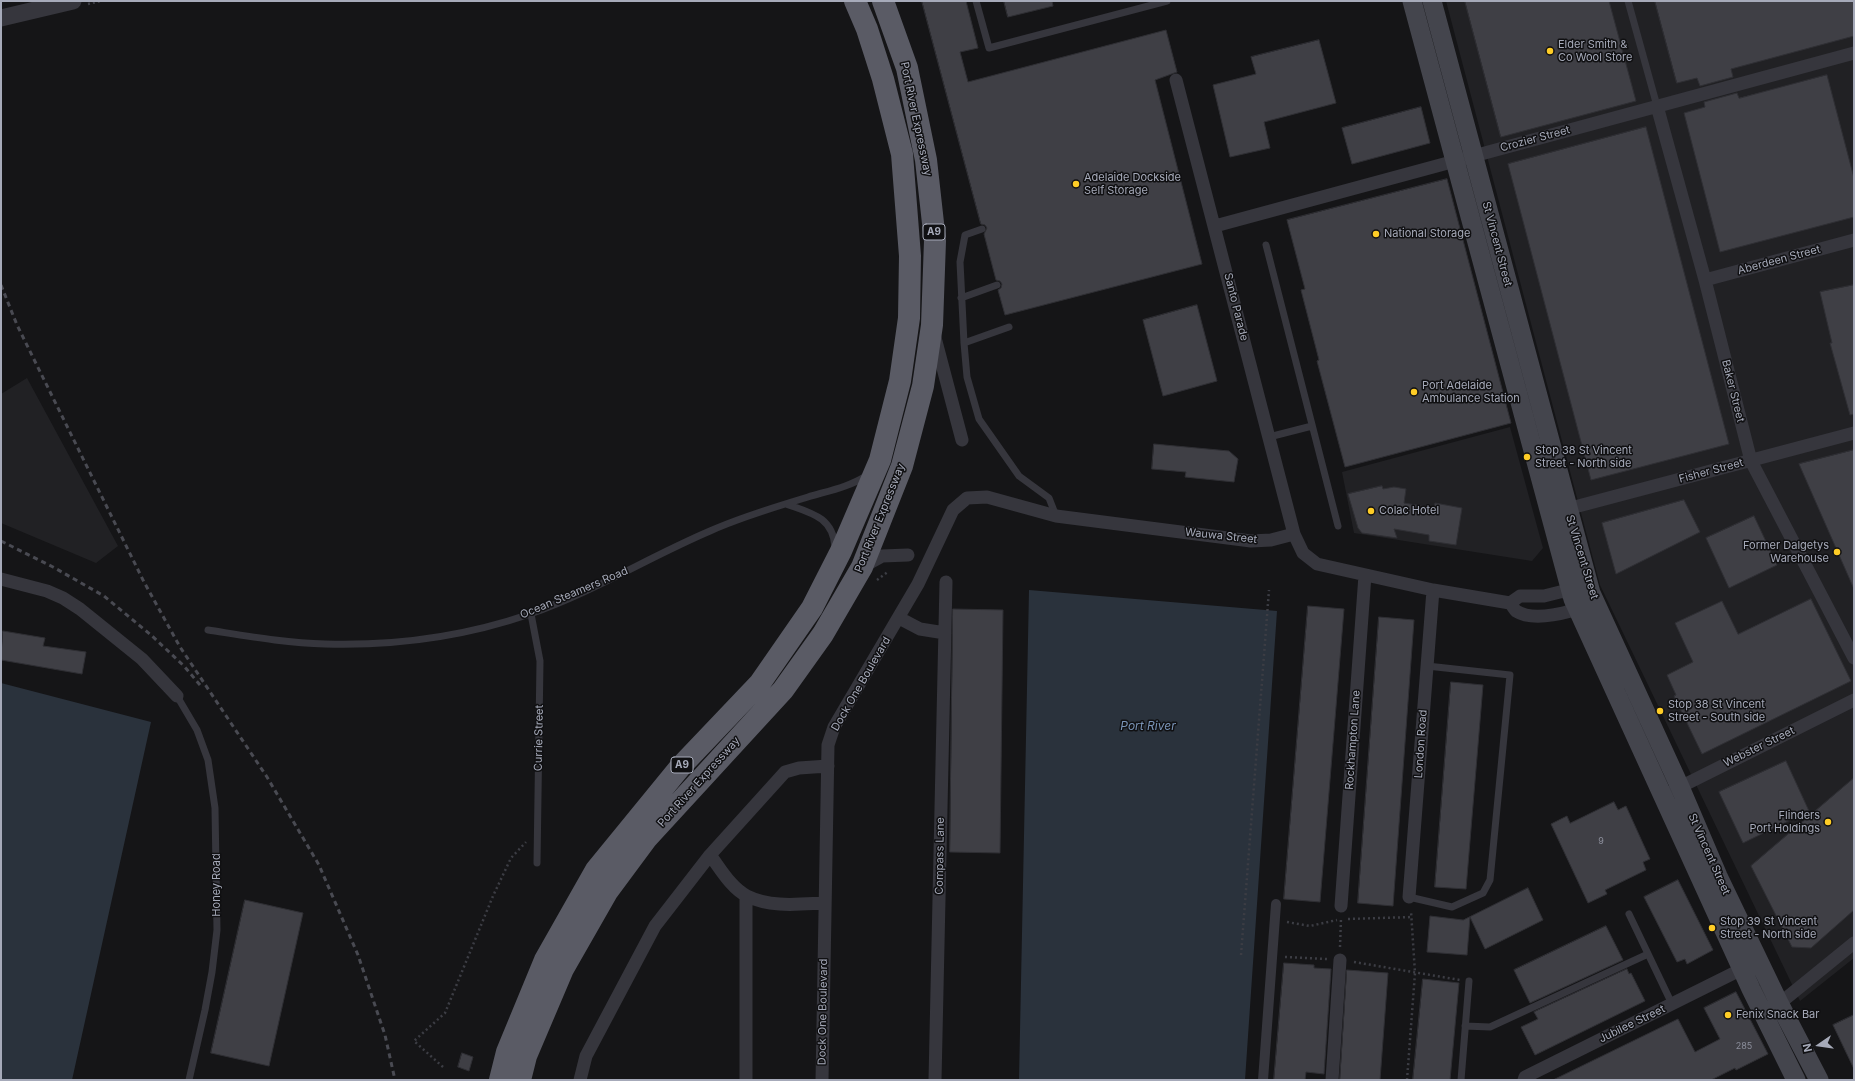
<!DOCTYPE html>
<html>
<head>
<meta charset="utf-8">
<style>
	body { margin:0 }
	#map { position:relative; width:1855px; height:1081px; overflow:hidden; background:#151517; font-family:Inter,sans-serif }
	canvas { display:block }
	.frame { position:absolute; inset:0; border:2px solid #a6aab9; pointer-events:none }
	.north { position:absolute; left:1799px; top:1025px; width:40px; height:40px; -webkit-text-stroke:3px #101012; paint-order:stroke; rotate:257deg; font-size:11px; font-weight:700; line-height:16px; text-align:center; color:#a6aab9 }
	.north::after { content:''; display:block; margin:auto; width:14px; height:18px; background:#a6aab9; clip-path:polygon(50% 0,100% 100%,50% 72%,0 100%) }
</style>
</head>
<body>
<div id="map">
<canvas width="1855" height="1081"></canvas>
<div class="frame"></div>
<div class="north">N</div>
</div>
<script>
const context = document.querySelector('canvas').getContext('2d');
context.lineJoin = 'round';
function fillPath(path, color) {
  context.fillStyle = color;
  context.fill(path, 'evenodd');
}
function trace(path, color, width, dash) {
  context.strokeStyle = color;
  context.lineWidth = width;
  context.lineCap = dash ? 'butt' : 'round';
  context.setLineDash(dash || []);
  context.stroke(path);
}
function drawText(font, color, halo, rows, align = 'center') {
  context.font = font + ' Inter,sans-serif';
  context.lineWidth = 3;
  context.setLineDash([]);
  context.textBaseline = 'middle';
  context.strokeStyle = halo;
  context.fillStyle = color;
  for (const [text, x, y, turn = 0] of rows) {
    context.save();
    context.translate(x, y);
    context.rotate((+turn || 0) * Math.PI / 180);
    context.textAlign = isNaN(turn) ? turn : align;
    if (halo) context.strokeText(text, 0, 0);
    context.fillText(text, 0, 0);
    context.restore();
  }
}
const built = new Path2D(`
	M1446,1H1854V958L1800,1001L1600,585Z
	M27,378L118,546L96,563L1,523V394Z
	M1510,427L1543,548L1532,561L1354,533L1342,472Z`);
const water = new Path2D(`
	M1029,590L1277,611L1245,1080H1019Z
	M1,683L151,722L72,1080H1Z`);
const building = new Path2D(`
	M922,1H966L978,48L960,52L968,82L1166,30L1177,72L1155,80L1202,264L1005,315L998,290L1001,288L1002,284L1000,281L996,280L984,234L987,228L985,225L981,224Z
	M1004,1H1052L1053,6L1008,17Z
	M1465,1H1609L1636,101L1501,137Z
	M1655,1H1854V36L1731,69L1733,77L1700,86L1697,78L1677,83Z
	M1319,40L1336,103L1264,122L1270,148L1230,157L1213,85L1256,74L1251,57Z
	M1827,75L1854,178V217L1720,252L1684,113L1705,107L1704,102L1737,93L1739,98Z
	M1421,107L1430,143L1352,164L1342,128Z
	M1646,127L1729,444L1591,480L1508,164Z
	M1447,179L1511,423L1345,467L1317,361L1319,360L1301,290L1305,289L1287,220Z
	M1854,285V414L1850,415L1830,343H1832L1820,292Z
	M1197,305L1217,381L1163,396L1143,320Z
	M1154,444L1229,451L1238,459L1234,482L1185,477L1186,472L1152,469Z
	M1854,450V589L1799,464Z
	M1382,486L1383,489L1394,487L1406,489L1404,503L1434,508L1435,503L1462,508L1456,545L1429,541V535L1394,529L1397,538L1362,533L1358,528L1348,494Z
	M1684,500L1700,532L1616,574L1602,523Z
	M1754,516L1777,565L1729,588L1706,538Z
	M1811,599L1851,681L1702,754L1674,696L1676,695L1667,675L1693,662L1675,623L1722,601L1738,634Z
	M1308,606L1344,609L1320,902L1284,899Z
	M953,609L1003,610L1000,853L950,852Z
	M1379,617L1414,620L1393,906L1358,903Z
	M3,631L45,638L43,646L86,652L82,674L1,660Z
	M1451,682L1483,685L1466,889L1435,887Z
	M1786,761L1809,811L1743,843L1719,792Z
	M1854,778V910L1811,948L1792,947L1751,866Z
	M1614,802L1618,810L1626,806L1650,859L1643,862L1646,870L1605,890L1607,894L1588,903L1551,824L1567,816L1570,823Z
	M1678,880L1713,950L1687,964L1685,959L1677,962L1644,897Z
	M1528,888L1543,920L1485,949L1470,917L1467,955L1427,952L1430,916L1463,920Z
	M245,900L303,913L269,1066L211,1053Z
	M1606,926L1623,960L1530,1003L1514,970Z
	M1284,963L1314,965V968L1331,969L1324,1074L1306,1072L1305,1080H1274Z
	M1627,969L1629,974L1631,973L1645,1001L1535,1055L1521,1027L1538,1019L1534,1012Z
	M1347,970L1388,973L1380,1080H1340Z
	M1423,979L1459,983L1450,1080H1413Z
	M1736,992L1768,1054L1736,1070L1735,1068L1711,1080H1553L1678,1019L1695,1052L1720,1039L1704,1008Z
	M1854,1015V1069L1833,1025Z
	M462,1053L473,1057L469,1071L458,1067Z`);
const path = new Path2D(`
	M88,4L101,1
	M877,580L889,571
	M1348,919L1412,917
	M1287,922L1310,926L1337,920
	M1340,947L1341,918
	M1241,955L1269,590
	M1285,957L1327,959
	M1354,962L1460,980
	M443,1067L414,1041L445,1013L493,896L511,858L526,842
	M1407,1080L1415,973L1411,911`);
const service = new Path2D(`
	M976,1L989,48L1167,1
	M1628,1L1657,106
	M982,229L965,235L960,262L964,343L967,377L979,419L1019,476L1049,498L1056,516
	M1266,245L1338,526
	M961,298L997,285
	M964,343L1009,327
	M1269,437L1312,426
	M786,504C811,513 833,517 835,547
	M531,614L540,661L537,863
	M208,630C247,636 286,643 325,644C394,646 466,636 530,614C593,592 649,557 710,531C741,517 775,507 808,497C828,491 849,487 866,476
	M177,696L197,730L208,760L215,808L217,930L212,972L205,1010L189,1080
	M1409,897L1452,907L1483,893L1490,880L1510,675L1427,666
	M1629,914L1672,1004
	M1465,1026L1490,1027L1648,954
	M1461,1080L1469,981`);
const pedestrian = new Path2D(`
	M1263,1080L1276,904`);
const minor = new Path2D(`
	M1176,80L1294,534L1303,553L1317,564L1433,590L1510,603C1512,605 1514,609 1516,611C1530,620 1556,615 1571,611L1573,599
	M1657,106L1705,280L1751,461L1854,658
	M1215,226L1854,53
	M1705,280L1854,240
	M934,334L962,440
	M1567,509L1854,433
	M862,567L882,556L908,555
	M1,579L47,591L63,598L80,609L142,659L177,696
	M1510,603L1520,596H1544L1564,591L1573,599
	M899,618L920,629L945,633
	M1674,790L1854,700
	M710,855C720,868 731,888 747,896C771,908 800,904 825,903
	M1409,897L1433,590
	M1341,906L1365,575
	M1774,1008L1854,943
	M580,1080L586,1056L655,926L710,855L785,772L799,768L828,766
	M746,1080V896
	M822,1080L828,745L834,727L918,584L953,510L967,498L987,497L1056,516L1251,541L1271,540L1294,534
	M935,1080L946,582
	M1332,1080L1340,960
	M1524,1080L1525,1077L1742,969`);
const tertiary = new Path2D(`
	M1,18L73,1`);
const secondary = new Path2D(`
	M1412,1L1573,599L1751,989L1796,1080
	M1432,1L1591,593L1680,787L1718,876L1780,1005L1819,1080`);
const trunk = new Path2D(`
	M500,1080L507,1052L545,960L596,870L681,766L760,683L812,608L841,551L880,460L900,381L909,318L910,256L902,154L883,79L867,29L855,1
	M520,1080L526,1056L563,969L607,892L647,838L783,690L823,634L862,567L902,466L923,386L932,325L935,241L926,160L907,68L883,1`);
const rail = new Path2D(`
	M1,285L17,325L144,582L180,647L267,777L319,865L358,955L385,1035L395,1080
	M1,541L53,567L104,596L151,635L184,666L200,685`);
const markers = [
	[1550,51,4,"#ffcd26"],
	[1076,184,4,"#ffcd26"],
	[1376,234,4,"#ffcd26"],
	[1414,392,4,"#ffcd26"],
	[1527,457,4,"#ffcd26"],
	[1371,511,4,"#ffcd26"],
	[1837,552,4,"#ffcd26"],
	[1660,711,4,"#ffcd26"],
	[1828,822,4,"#ffcd26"],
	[1712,928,4,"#ffcd26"],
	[1728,1015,4,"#ffcd26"]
];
const numberNames = [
	["9",1601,841],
	["285",1744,1046]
];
const shields = [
	[934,232,22],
	[682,765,22]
];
const shieldNames = [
	["A9",934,232],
	["A9",682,765]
];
const poiNames = [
	["Elder Smith &",1558,45],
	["Co Wool Store",1558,58],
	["Adelaide Dockside",1084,178],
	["Self Storage",1084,191],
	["National Storage",1384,234],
	["Port Adelaide",1422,386],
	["Ambulance Station",1422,399],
	["Stop 38 St Vincent",1535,451],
	["Street - North side",1535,464],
	["Colac Hotel",1379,511],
	["Former Dalgetys",1829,546,"right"],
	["Warehouse",1829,559,"right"],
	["Stop 38 St Vincent",1668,705],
	["Street - South side",1668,718],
	["Flinders",1820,816,"right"],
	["Port Holdings",1820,829,"right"],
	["Stop 39 St Vincent",1720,922],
	["Street - North side",1720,935],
	["Fenix Snack Bar",1736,1015]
];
const streetNames = [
	["Port River Expressway",916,119,78],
	["Crozier Street",1535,139,-15],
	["St Vincent Street",1497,244,75],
	["Aberdeen Street",1779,260,-15],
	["Santo Parade",1236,307,76],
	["Baker Street",1733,391,76],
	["Fisher Street",1711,471,-15],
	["Port River Expressway",880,518,-68],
	["Wauwa Street",1221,536,6],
	["St Vincent Street",1582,557,73],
	["Ocean Steamers Road",574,593,-23],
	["Dock One Boulevard",861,684,-60],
	["Currie Street",539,738,-89],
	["Rockhampton Lane",1353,740,-86],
	["London Road",1421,744,-86],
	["Webster Street",1759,747,-26],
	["Port River Expressway",699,782,-48],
	["St Vincent Street",1709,854,66],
	["Compass Lane",940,856,-89],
	["Honey Road",217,885,-90],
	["Dock One Boulevard",823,1012,-89],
	["Jubilee Street",1632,1024,-26]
];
const waterNames = [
	["Port River",1148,726]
];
fillPath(built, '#212124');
fillPath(water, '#2a323c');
fillPath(building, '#3f3f45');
trace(building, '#2f2f34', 1);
trace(path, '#3c3d44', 2.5, [2, 3]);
trace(service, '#36363d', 7);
trace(pedestrian, '#36363d', 10);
trace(minor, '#36363d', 13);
trace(tertiary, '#36363d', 17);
trace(secondary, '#44454d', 19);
trace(trunk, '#5a5b65', 22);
trace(rail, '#494a52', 3, [5, 4]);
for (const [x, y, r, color] of markers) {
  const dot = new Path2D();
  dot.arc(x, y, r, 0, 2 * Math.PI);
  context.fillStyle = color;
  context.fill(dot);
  trace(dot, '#101012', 1.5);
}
drawText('9px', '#8c8f9c', null, numberNames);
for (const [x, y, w] of shields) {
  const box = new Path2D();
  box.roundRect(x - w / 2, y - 8, w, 16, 3);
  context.fillStyle = '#101012';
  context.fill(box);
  trace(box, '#a6aab9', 1);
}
drawText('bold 10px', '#a6aab9', null, shieldNames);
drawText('11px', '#a6aab9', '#101012', poiNames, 'left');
drawText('11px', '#a6aab9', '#101012', streetNames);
drawText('italic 12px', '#7a94b7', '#101012', waterNames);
</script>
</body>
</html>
